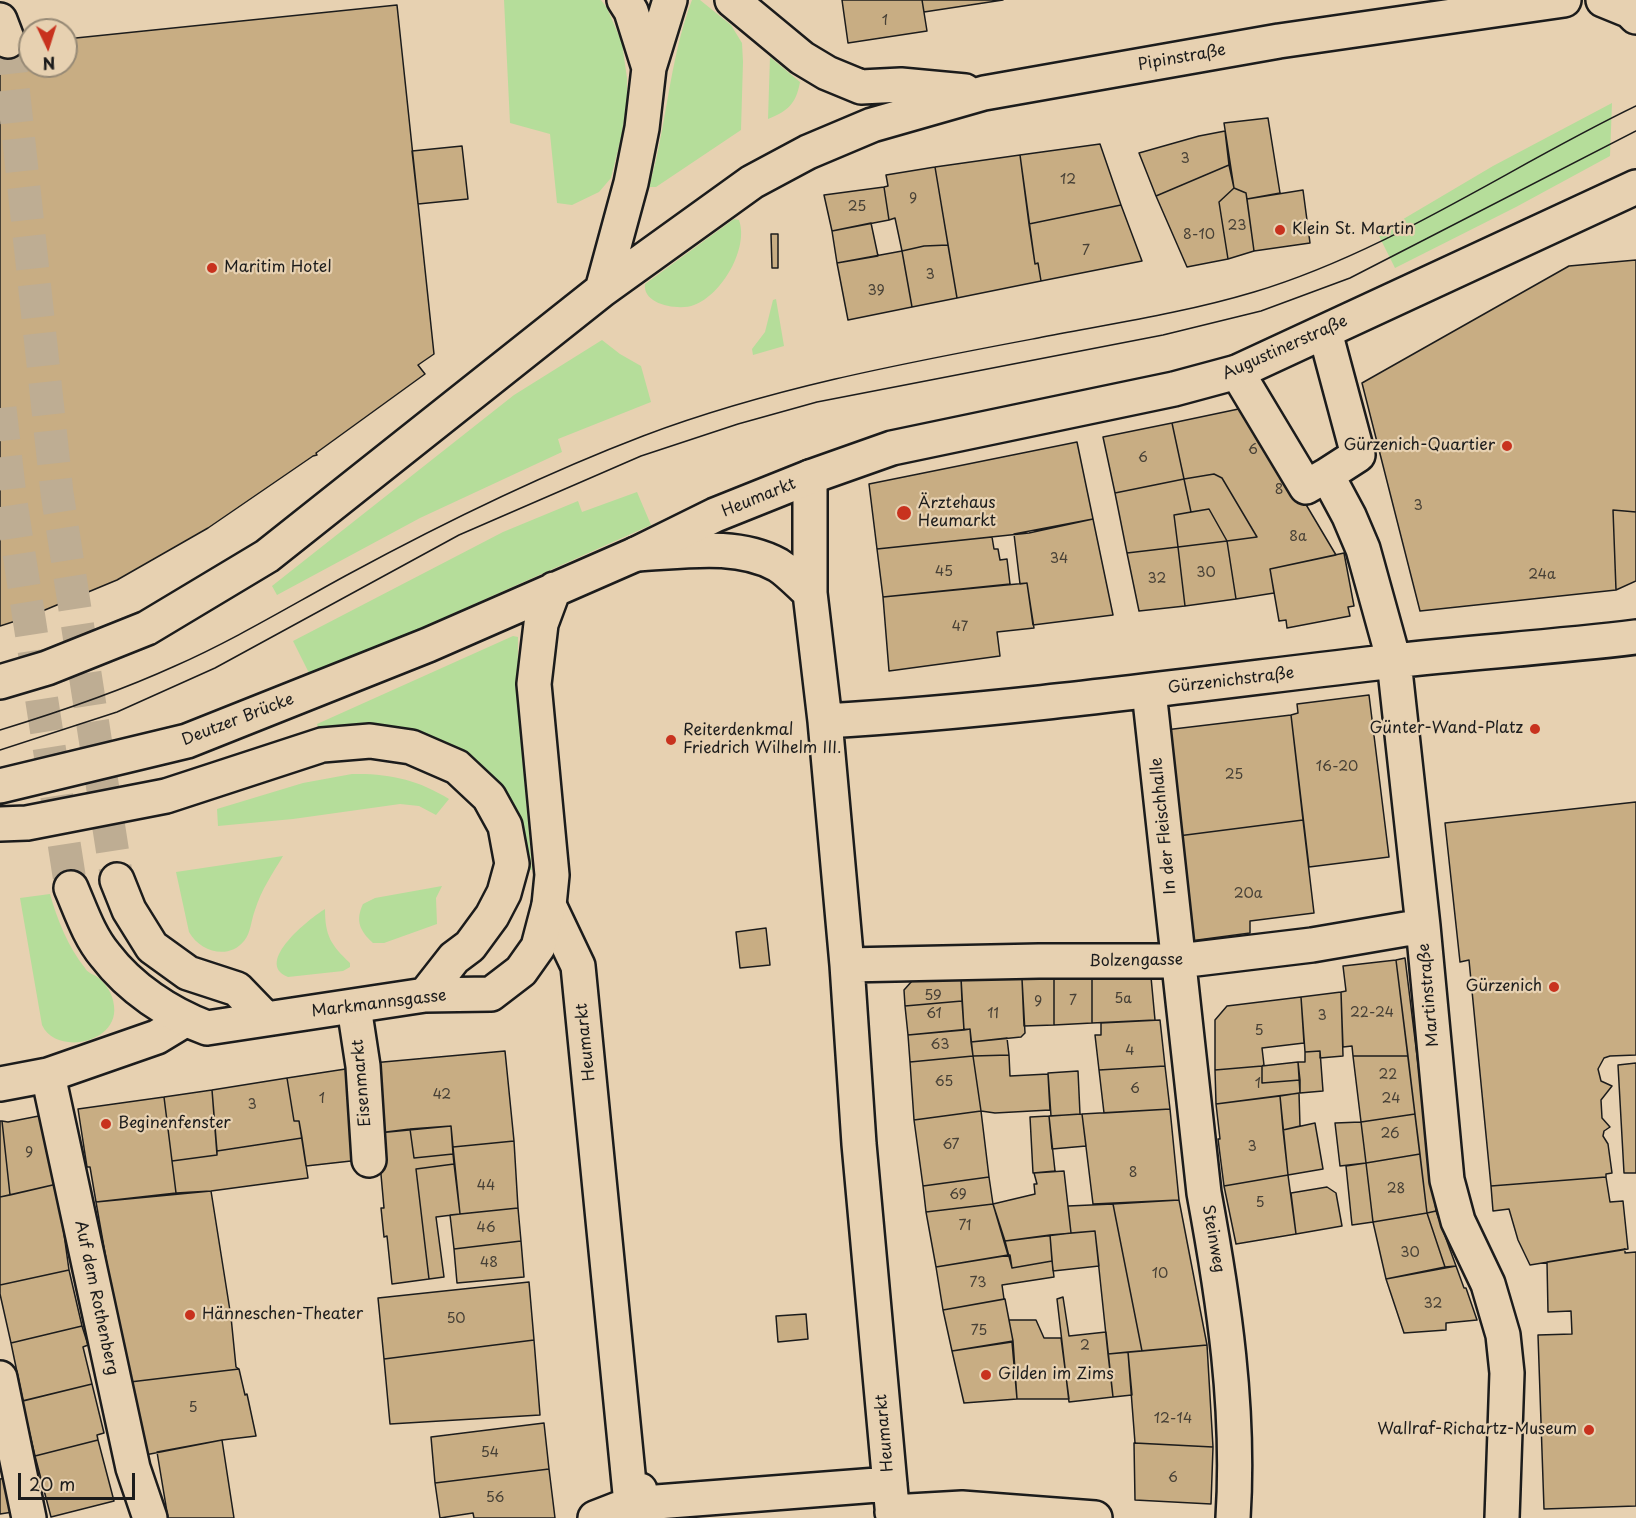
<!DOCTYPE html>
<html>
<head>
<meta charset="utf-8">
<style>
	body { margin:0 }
	#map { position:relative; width:1636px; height:1518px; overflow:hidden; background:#e7d1b1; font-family:"Playpen Sans",sans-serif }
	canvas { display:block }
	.north { position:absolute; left:18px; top:18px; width:60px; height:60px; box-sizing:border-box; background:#e7d1b1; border:2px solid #968975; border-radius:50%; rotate:176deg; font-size:16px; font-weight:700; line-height:24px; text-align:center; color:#1c1c1c }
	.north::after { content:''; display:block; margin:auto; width:21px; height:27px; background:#c8321e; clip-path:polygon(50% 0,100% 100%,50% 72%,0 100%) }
	.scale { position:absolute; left:18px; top:1473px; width:117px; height:27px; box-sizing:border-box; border:3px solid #1c1c1c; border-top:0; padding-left:8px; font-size:18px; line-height:21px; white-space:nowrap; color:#1c1c1c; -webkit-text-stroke:4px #e7d1b1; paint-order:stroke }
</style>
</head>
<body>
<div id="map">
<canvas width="1636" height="1518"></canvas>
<div class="north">N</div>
<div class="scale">20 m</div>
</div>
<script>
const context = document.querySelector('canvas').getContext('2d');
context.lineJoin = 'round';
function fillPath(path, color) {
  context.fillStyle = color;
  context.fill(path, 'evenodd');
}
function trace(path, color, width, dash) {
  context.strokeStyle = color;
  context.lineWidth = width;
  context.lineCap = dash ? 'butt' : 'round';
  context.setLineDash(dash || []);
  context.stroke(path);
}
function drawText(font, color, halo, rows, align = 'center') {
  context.font = font + ' "Playpen Sans",sans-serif';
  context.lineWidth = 4.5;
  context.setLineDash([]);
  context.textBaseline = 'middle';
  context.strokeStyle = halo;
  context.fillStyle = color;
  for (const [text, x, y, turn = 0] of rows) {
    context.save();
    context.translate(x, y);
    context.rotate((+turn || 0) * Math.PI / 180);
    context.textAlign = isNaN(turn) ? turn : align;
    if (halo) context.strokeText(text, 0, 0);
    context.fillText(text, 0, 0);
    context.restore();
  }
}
const green = new Path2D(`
	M504,0H601L607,8L622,43L627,78V101L621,138L611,178L599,192L572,205L557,203L550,134L510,123Z
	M692,0H700L731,25L742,43L743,62L741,130L656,187H649C667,126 669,60 692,0Z
	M770,57L800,82C796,104 788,111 768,119Z
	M1612,103L1610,156L1516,207L1395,268L1378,234L1493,166Z
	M734,219L739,220C749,248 722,295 694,305C680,311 642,305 645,284Z
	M776,299L784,346L753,355L752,349L765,332L773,300Z
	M602,340L620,354L641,366L651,402L558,439L562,452L420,518L277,595L272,586L514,395Z
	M637,492L651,525L311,677L293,641L503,532L578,501L582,512Z
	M513,636L518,637C516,715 526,792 532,870H520L515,814L371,727L344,726L319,729L317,724Z
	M352,774C388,773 419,780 449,799L436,815L419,806L400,804L293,819L218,826L217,809L303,783Z
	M283,856C273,873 261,890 255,910C251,920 251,933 244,941C229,960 200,952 189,932L176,872Z
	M442,886L436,898L437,924L384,943H373C360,931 355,921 363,904L375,898Z
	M50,894C57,919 68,947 85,968C87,972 92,974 96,976C106,983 113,994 114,1006C119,1043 56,1056 42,1025L20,898Z
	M325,909C325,936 331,945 350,963V967L343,971L288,977C253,963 310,918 325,909Z`);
const building = new Path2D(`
	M842,0H922L927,31L848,43Z
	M922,0H1003L924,12Z
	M397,5L434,354L418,365L425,374L316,453L317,455L313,456L208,528L117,580L28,617L0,626V46L30,43V66H66V39Z
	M1268,118L1280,193L1247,199L1246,193L1234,188L1224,123Z
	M1225,131L1229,165L1156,196L1139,153L1199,136Z
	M1100,144L1121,205L1029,224L1020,155Z
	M462,146L468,199L418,204L412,151Z
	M1020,155L1035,264L1038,263L1041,281L957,298L935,167Z
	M1229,165L1234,188L1219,202L1228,259L1187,267L1156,196Z
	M935,167L948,245L924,246L902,251L895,218L889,220L884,187L888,186L886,175Z
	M884,187L889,220L832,231L824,195Z
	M1234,188L1246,193L1254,251L1228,259L1219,202Z
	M1303,190L1310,243L1254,251L1247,199Z
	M1121,205L1142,261L1041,281L1038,263L1035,264L1029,224Z
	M871,223L878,256L837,263L832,231Z
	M771,234H778V268H772Z
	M948,245L957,298L912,307L902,251L924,246Z
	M902,251L912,307L848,320L837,263Z
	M1636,260V512L1613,510L1616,590L1420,611L1362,383L1569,266Z
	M1248,407L1336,555L1270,569L1274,593L1236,599L1227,541L1257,537L1222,478L1214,474L1184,479L1172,423Z
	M1172,423L1184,479L1115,493L1103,437Z
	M1077,442L1093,519L1029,533L877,549L869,484Z
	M1214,474L1222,478L1257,537L1227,541L1209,509L1191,512L1184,479Z
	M1184,479L1191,512L1174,515L1178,547L1127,553L1115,493Z
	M1209,509L1227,541L1178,547L1174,515Z
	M1613,510L1636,512V581L1616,590Z
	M1093,519L1113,615L1033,625L1027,583L1020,584L1014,534Z
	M992,537L994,549H998L1000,560L1007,559L1010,584L883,597L877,549Z
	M1227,541L1236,599L1185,606L1178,547Z
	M1178,547L1185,606L1139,611L1127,553Z
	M1344,553L1354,606L1348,607L1350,616L1287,628L1286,620L1279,621L1270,569Z
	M1027,583L1034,628L997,632L1000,656L889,671L883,597Z
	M1369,695L1389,857L1309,867L1291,715L1298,713L1297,704Z
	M1291,715L1303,820L1178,836L1165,730Z
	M1636,802V1055L1610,1056L1604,1058L1598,1069L1601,1081L1612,1086L1601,1100L1602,1118L1610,1127L1604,1131L1603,1136L1608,1144L1612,1173L1606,1174V1177L1491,1186L1469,960L1460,962L1445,823Z
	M1303,820L1314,913L1250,921V933L1190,941L1178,836Z
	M766,928L770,965L740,968L736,932Z
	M1405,958L1436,1211L1427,1213L1396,960Z
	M1396,960L1408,1056H1353L1352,1046L1343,1047L1341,992L1346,991L1343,966Z
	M1151,977L1155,1020L1092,1023V978Z
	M961,978L1022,979L1025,1033L1021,1037L971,1042L970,1029L964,1030Z
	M961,978L962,1001L905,1006L904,990L912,981Z
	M1054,978H1092V1023L1054,1025Z
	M1054,978V1025L1024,1026L1022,979Z
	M1341,992L1343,1056L1320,1058V1051L1305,1052L1301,997Z
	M1301,997L1304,1043L1262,1048L1264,1065L1262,1066L1215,1070V1020L1227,1006Z
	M962,1001L964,1030L908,1035L905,1006Z
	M1160,1020L1165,1066L1099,1070L1095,1035H1101V1023Z
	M970,1029L973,1056L910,1062L908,1035Z
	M1007,1038L1009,1055L973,1056L971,1042Z
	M505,1051L514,1141L453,1147L451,1126L378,1133L372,1063Z
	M1320,1051L1323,1091L1300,1093L1298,1062H1305V1052Z
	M1009,1055L1010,1076L1048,1074L1050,1110L995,1113L981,1111L973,1056Z
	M973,1056L981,1111L914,1120L910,1062Z
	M1353,1056H1408L1415,1114L1361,1122Z
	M1298,1062L1300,1080L1262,1083V1066Z
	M1636,1063V1173H1624L1618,1065Z
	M1165,1066L1170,1109L1104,1113L1099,1070Z
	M1262,1066V1083L1300,1080V1093L1216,1104L1215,1070Z
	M352,1068L360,1160L306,1166L299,1121H294L287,1078Z
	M1078,1071L1080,1114L1051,1116L1048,1073Z
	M287,1078L294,1121H299L302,1138L217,1151L212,1090Z
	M212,1090L217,1155L172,1161L164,1097Z
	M1299,1093L1300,1126L1283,1130L1280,1096Z
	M1280,1096L1288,1175L1224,1186L1218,1139H1220L1216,1104Z
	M164,1097L176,1193L96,1202L90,1167H87L78,1109Z
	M1170,1109L1179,1200L1093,1204L1082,1114Z
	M981,1111L989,1177L923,1186L914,1120Z
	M49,1114L57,1184L10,1195L2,1121L8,1122Z
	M1082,1114L1086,1146L1052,1149L1049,1116Z
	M1415,1114L1420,1154L1366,1163L1361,1122Z
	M1049,1116L1055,1171L1033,1173L1030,1117Z
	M0,1121H2L10,1195L0,1197Z
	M1361,1122L1366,1163L1340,1166L1335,1123Z
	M1315,1123L1323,1169L1288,1175L1283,1130Z
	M451,1126L453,1154L414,1158L410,1129Z
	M410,1129L414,1158L453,1154L454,1164L416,1169L429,1279L392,1284L387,1236L384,1237L381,1208H384L377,1130L378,1133Z
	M302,1138L308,1178L211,1191L176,1193L172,1161L217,1155V1151Z
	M514,1141L518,1208L460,1214L453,1147Z
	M1420,1154L1427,1213L1373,1222L1366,1163Z
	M1366,1163L1373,1222L1352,1225L1346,1166Z
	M454,1164L460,1214L436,1217L444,1277L429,1279L416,1169Z
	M1064,1171L1071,1233L1005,1241L993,1204L1035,1194L1034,1184H1037L1034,1173Z
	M1288,1175L1296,1234L1236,1244L1224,1186Z
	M989,1177L993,1204L926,1212L923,1186Z
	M1606,1177L1610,1202L1623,1201L1628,1249L1530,1265L1518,1240L1509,1209L1493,1211L1491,1186Z
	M57,1184L69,1270L0,1285V1197Z
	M1327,1187L1336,1193L1342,1226L1296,1234L1291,1193Z
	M211,1191L231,1317L236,1367L239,1369L130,1382L117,1321L96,1202Z
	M1179,1200L1207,1345L1142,1351L1113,1204Z
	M993,1204L1008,1255L936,1267L926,1212Z
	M1113,1204L1142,1351L1108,1354L1095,1231L1071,1233L1068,1206Z
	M518,1208L521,1241L454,1249L450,1215Z
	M1436,1211L1456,1266L1445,1267L1427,1213Z
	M1427,1213L1445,1267L1386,1279L1373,1222Z
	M1095,1231L1099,1266L1053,1271L1050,1235Z
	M1050,1235L1052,1261L1012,1268L1005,1241Z
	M521,1241L524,1277L457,1283L454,1249Z
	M1625,1249V1253L1636,1252V1506L1544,1509L1538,1335L1572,1334L1571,1311L1548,1312L1547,1262Z
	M1010,1255L1012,1268L1052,1261L1054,1277L1002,1285L1004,1299L943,1310L936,1267Z
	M1456,1266L1464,1288H1466L1477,1320L1446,1323V1330L1404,1333L1386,1279Z
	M69,1270L82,1326L11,1343L0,1294V1285Z
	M529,1282L534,1340L384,1359L378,1298Z
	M1063,1297L1069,1336L1106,1332L1113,1397L1069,1402L1057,1299Z
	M1005,1299L1013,1341L952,1351L943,1310Z
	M806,1314L808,1339L778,1342L776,1316Z
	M1009,1320H1036L1044,1338H1061L1069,1399H1017L1013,1341Z
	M82,1326L88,1345L83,1347L92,1384L23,1401L11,1343Z
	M534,1340L540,1415L390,1424L384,1359Z
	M1012,1342L1017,1399L964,1403L952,1351Z
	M1207,1345L1213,1447L1135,1443L1128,1352Z
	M1128,1352L1132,1395L1113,1397L1108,1354Z
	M239,1369L245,1395L247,1394L256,1436L222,1440L145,1455L130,1382Z
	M92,1384L104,1433L97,1435L98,1440L35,1456L22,1401Z
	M544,1423L549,1469L435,1483L431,1437Z
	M98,1440L114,1501L51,1517L35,1456Z
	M222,1440L234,1518H168L157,1452Z
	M1134,1443L1213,1447L1211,1504L1135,1500Z
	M549,1469L555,1518H474L473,1513L440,1518L435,1483Z
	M11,1477L19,1511L0,1514V1479Z`);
const secondaryTunnel = new Path2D(`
	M8,41L57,493L117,880
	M0,408L10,496L71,888`);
const street = new Path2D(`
	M1603,0L1630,11L1636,17
	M1325,332L1358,455L1327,475
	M1237,372L1306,487L1327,475L1349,516L1363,549L1394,661L1423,926L1447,1180L1458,1221L1488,1284L1503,1335L1507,1373L1502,1518
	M810,477V593L825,721L847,965L859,1144L893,1518
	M636,554C682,552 736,542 778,565C789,572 800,584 810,593
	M1149,691L1204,1193C1224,1301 1240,1409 1233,1518
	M825,721C1015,710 1204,683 1393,661C1474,652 1555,647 1636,637
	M549,905L578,966L631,1504L890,1484
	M847,965L1039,961H1179L1312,945L1423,926
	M354,1007L363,1066L369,1160
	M48,1075L133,1468L150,1518
	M0,1084L48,1075L157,1037L185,1020
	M0,1378L29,1518
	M892,1512L962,1508L1095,1518
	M595,1518L631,1504L640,1490`);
const secondary = new Path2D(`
	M624,0L631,11L649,68
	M732,0L802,58L827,73L861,87L901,85L965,91
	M0,20L8,41
	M602,290L631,183L642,128L649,68L670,0
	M0,682L47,668L147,628L267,556L602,290L752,182L808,152L872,125L984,93L1279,41L1564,0
	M0,786L187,741L428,645L636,554L715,515L810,477L892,448L1174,389L1237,372L1636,187
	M0,824L27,823L166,796L322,745L370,741L411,747L457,767L489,797L505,826L512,864L504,893L492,916L470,946L454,958L425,995
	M117,880L129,910L152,947L188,973L237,989L265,1018
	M71,888C81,911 89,936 105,955C130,988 169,1014 207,1028L425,995L491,994L521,971L538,947L549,905L552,875L534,684L541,624L554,589`);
const tram = new Path2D(`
	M0,730C59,712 118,692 175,666C234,640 290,606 347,575C443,523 541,475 643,436C770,388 905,363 1038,338C1110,324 1184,313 1254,292C1390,251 1509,167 1636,106
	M0,750L117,712L215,668L459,535L641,456L738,424L817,402L1163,335L1261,311L1350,278L1636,131`);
const markers = [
	[1280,230,6,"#c8321e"],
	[212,268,6,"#c8321e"],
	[1507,446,6,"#c8321e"],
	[904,513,8,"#c8321e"],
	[1535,729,6,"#c8321e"],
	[671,740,6,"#c8321e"],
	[1554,987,6,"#c8321e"],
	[106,1124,6,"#c8321e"],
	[190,1315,6,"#c8321e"],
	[986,1375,6,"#c8321e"],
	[1589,1430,6,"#c8321e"]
];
const numberNames = [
	["1",885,21],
	["3",1185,159],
	["12",1068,180],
	["9",913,199],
	["25",857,207],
	["23",1237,226],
	["8-10",1199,235],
	["7",1086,251],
	["3",930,275],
	["39",876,291],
	["6",1253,450],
	["6",1143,458],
	["8",1279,490],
	["3",1418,506],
	["8a",1298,537],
	["34",1059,559],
	["45",944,572],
	["30",1206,573],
	["24a",1542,575],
	["32",1157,579],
	["47",960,627],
	["16-20",1337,767],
	["25",1234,775],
	["20a",1248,894],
	["59",933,996],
	["5a",1123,999],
	["7",1073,1001],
	["9",1038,1002],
	["22-24",1372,1013],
	["61",934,1014],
	["11",993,1014],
	["3",1322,1016],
	["5",1259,1031],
	["63",940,1045],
	["4",1130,1051],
	["22",1388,1075],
	["65",944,1082],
	["1",1258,1084],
	["6",1135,1089],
	["42",442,1095],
	["1",322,1099],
	["24",1391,1099],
	["3",252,1105],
	["26",1390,1134],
	["67",951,1145],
	["3",1252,1147],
	["9",29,1153],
	["8",1133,1173],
	["44",486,1186],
	["28",1396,1189],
	["69",958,1195],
	["5",1260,1203],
	["71",965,1226],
	["46",486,1228],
	["30",1410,1253],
	["48",489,1263],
	["10",1160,1274],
	["73",978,1283],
	["32",1433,1304],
	["50",456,1319],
	["75",979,1331],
	["2",1085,1346],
	["5",193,1408],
	["12-14",1173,1419],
	["54",490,1453],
	["6",1173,1478],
	["56",495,1498]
];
const streetNames = [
	["Pipinstraße",1182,58,-10],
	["Augustinerstraße",1285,348,-24],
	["Heumarkt",759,498,-22],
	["Gürzenichstraße",1231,681,-7],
	["Deutzer Brücke",238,720,-21],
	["In der Fleischhalle",1164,826,-96],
	["Bolzengasse",1136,961,-1],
	["Martinstraße",1429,995,-95],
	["Markmannsgasse",379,1004,-7],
	["Heumarkt",586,1042,-96],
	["Eisenmarkt",362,1083,-95],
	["Steinweg",1213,1239,80],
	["Auf dem Rothenberg",96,1298,78],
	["Heumarkt",885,1433,-95]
];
const poiNames = [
	["Klein St. Martin",1292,230],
	["Maritim Hotel",224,268],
	["Gürzenich-Quartier",1495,446,"right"],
	["Ärztehaus",918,504],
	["Heumarkt",918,522],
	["Günter-Wand-Platz",1523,729,"right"],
	["Reiterdenkmal",683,731],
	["Friedrich Wilhelm III.",683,749],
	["Gürzenich",1542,987,"right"],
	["Beginenfenster",118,1124],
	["Hänneschen-Theater",202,1315],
	["Gilden im Zims",998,1375],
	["Wallraf-Richartz-Museum",1577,1430,"right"]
];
fillPath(green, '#b5dd9a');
fillPath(building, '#c8ad83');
trace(building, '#1c1c1c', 1.5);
trace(secondaryTunnel, '#bead93', 33, [33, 16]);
trace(street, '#1c1c1c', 38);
trace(secondary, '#1c1c1c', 38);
trace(street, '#e7d1b1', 33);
trace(secondary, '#e7d1b1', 33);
trace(tram, '#1c1c1c', 1.5);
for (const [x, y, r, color] of markers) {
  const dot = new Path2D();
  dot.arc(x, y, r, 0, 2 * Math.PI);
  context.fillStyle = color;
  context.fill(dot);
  trace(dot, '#e7d1b1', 2);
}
drawText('14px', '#474036', null, numberNames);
drawText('16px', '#1c1c1c', '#e7d1b1', streetNames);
drawText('16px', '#1c1c1c', '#e7d1b1', poiNames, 'left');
</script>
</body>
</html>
